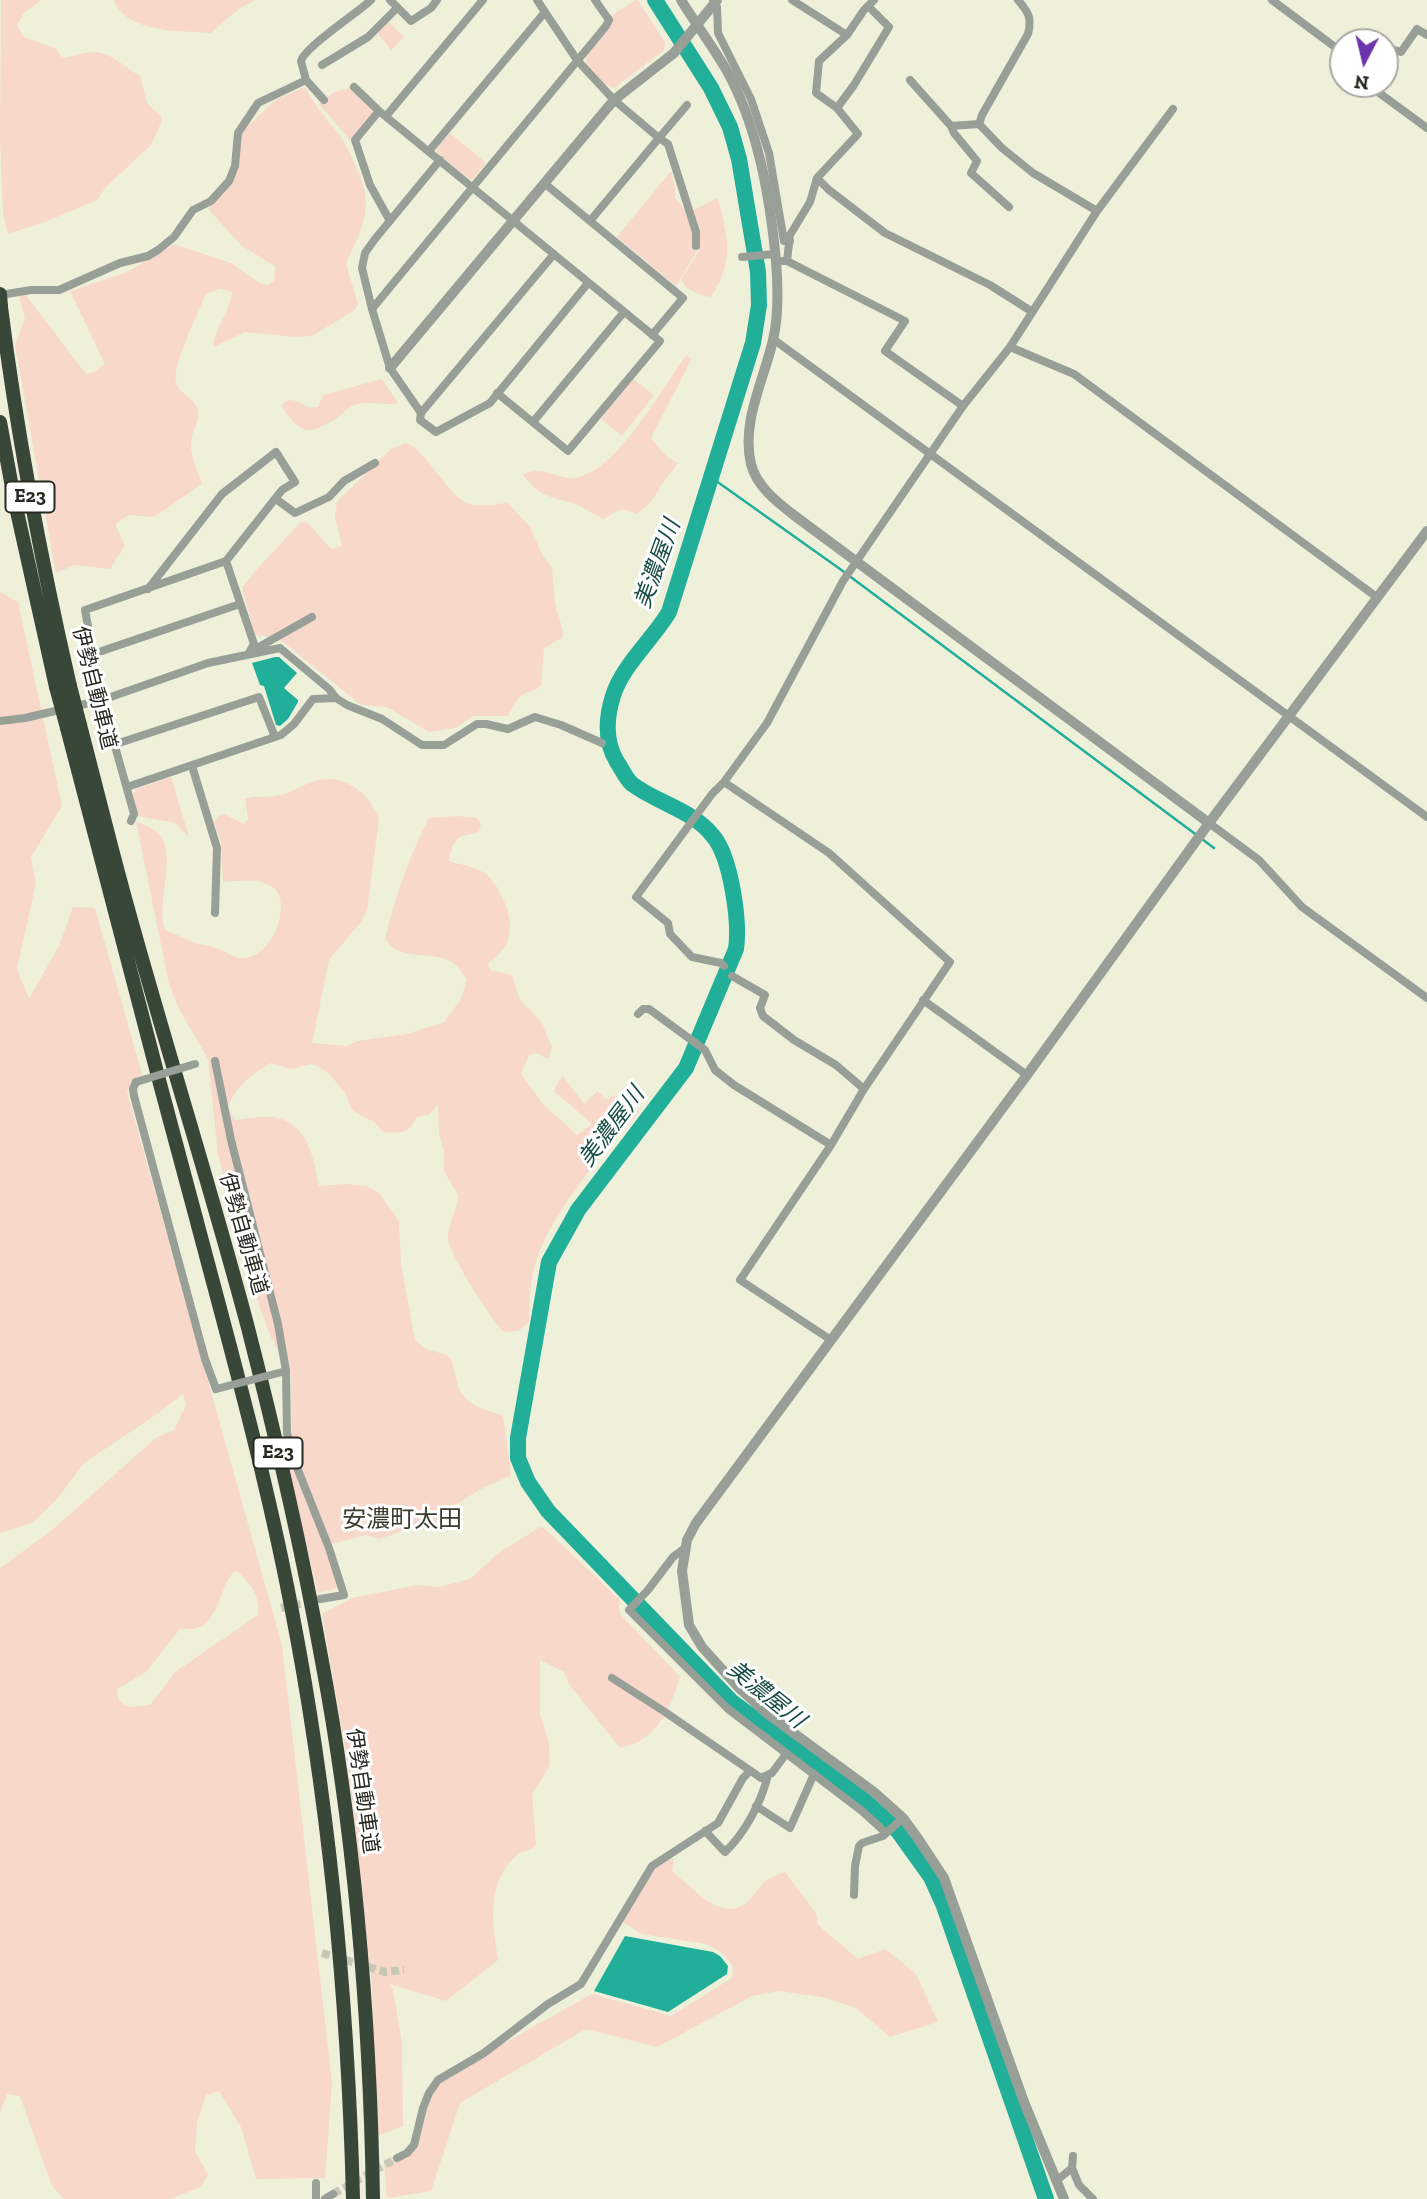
<!DOCTYPE html>
<html>
<head>
<meta charset="utf-8">
<style>
	body { margin:0 }
	#map { position:relative; width:1427px; height:2199px; overflow:hidden; background:#eef0da; font-family:"Zilla Slab",serif }
	canvas { display:block }
	.north { position:absolute; left:1329px; top:28px; width:70px; height:70px; box-sizing:border-box; background:#fff; border:2px solid #a9a9a6; border-radius:50%; rotate:187deg; font-size:19px; font-weight:700; line-height:28px; text-align:center; color:#282921 }
	.north::after { content:''; display:block; margin:auto; width:24px; height:32px; background:#6c34aa; clip-path:polygon(50% 0,100% 100%,50% 72%,0 100%) }
</style>
</head>
<body>
<div id="map">
<canvas width="1427" height="2199"></canvas>
<div class="north">N</div>
</div>
<script>
const context = document.querySelector('canvas').getContext('2d');
context.lineJoin = 'round';
function fillPath(path, color) {
  context.fillStyle = color;
  context.fill(path, 'evenodd');
}
function trace(path, color, width, dash) {
  context.strokeStyle = color;
  context.lineWidth = width;
  context.lineCap = dash ? 'butt' : 'round';
  context.setLineDash(dash || []);
  context.stroke(path);
}
function drawText(font, color, halo, rows, align = 'center') {
  context.font = font + ' "Zilla Slab","Noto Sans JP",serif';
  context.lineWidth = 6;
  context.setLineDash([]);
  context.textBaseline = 'middle';
  context.strokeStyle = halo;
  context.fillStyle = color;
  for (const [text, x, y, turn = 0] of rows) {
    context.save();
    context.translate(x, y);
    context.rotate((+turn || 0) * Math.PI / 180);
    context.textAlign = isNaN(turn) ? turn : align;
    if (halo) context.strokeText(text, 0, 0);
    context.fillText(text, 0, 0);
    context.restore();
  }
}
const green = new Path2D(`
	M1,0H41L24,13L17,25L24,37L57,49L60,56L66,58C106,45 107,55 140,76L147,103L161,116V123L151,145L105,188L97,200L45,222L8,234L3,213L0,140Z
	M114,0H256C235,9 228,19 211,33C182,31 125,33 114,0Z
	M635,0H638L662,38L665,43L664,50L614,88C603,85 587,69 585,57L613,22L610,17Z
	M389,22L404,37L391,50L378,33Z
	M305,87C314,105 328,120 340,136C347,145 351,156 355,165C376,207 363,225 346,264L358,304L355,310L312,336L295,337L245,332L214,347C212,331 231,312 232,291L219,289L206,294C199,311 172,366 176,381C178,394 196,397 198,411C200,421 194,427 192,436C188,453 197,469 202,484L154,517L128,515L115,524L125,546L110,569L75,565L56,573L15,345L25,318L19,296L25,294L86,374L94,372L105,364L70,291L127,272L174,244L231,263L261,284L268,285L274,281L275,266L242,246L209,210V207L226,189L239,140L246,128L277,99Z
	M349,88L372,110L373,113L350,140L319,104L334,92Z
	M450,133L486,163L473,179H469L437,153V147Z
	M671,171L675,187V197C688,213 694,226 693,247L697,251L676,286L617,237Z
	M718,198C728,240 735,259 711,297C699,295 686,291 681,279L699,251L692,211Z
	M686,355L692,358L651,438L667,457L678,463C675,468 671,472 667,477C655,493 655,503 636,514C615,505 619,512 603,519C593,514 582,506 572,503C547,496 540,496 523,475C543,463 559,483 580,477C621,464 661,390 686,355Z
	M382,379L398,403C383,407 369,399 354,405C347,408 342,415 335,419C305,438 301,432 281,406C291,395 295,402 306,406C310,408 314,407 318,407L323,395Z
	M633,379L654,395L622,436L601,419Z
	M405,443C422,445 445,490 463,501C475,509 495,504 508,503L530,527L543,556L552,568L555,604L563,631L562,638L544,648L541,685C536,691 533,690 526,693C516,697 513,707 508,716H473L455,728L429,732L387,707L361,705L278,638L255,635L242,588L257,569L301,522L308,523L331,549L342,546L335,517L337,502L391,449Z
	M0,592L18,602L62,806L31,857L36,883L17,969L29,999L59,946L73,907L95,908L142,1074L127,1092L282,1645L332,2083L325,2178L256,2179L241,2127L219,2091L206,2095L197,2123L195,2151L208,2175L200,2187L171,2199H64L52,2186L20,2096L7,2094L0,2113V1568L52,1530L157,1437L174,1430L186,1405L183,1394L160,1412L84,1463L57,1499L32,1523L0,1533ZM236,1570C249,1582 261,1596 258,1615L175,1672L151,1704C135,1708 118,1711 117,1689L146,1672L180,1629C185,1628 192,1630 197,1628C220,1622 220,1581 236,1570Z
	M171,777L189,837L175,823L137,816L133,795L136,789Z
	M318,780C325,780 335,778 341,781C359,787 374,802 379,820L367,910L361,922L329,960L312,1043L347,1046L358,1041L407,1034L444,1022L461,999L467,979C463,974 458,966 452,962C432,950 399,962 385,939C395,897 409,857 429,818L457,816L477,818L481,824L479,831C473,835 469,834 462,836C453,839 451,852 448,861C462,865 478,866 489,877C496,884 500,892 504,901C515,926 512,948 488,963L490,970L512,975L520,1000L541,1021L552,1047L548,1059L536,1053L529,1055L521,1074L542,1103L577,1135L592,1124L554,1091L562,1075L584,1104L597,1091L607,1100L612,1095L639,1112C603,1154 556,1206 537,1258C530,1278 529,1301 529,1322L518,1331L504,1332C493,1323 447,1251 448,1238C448,1222 458,1210 458,1195L444,1171V1151L439,1135L438,1104L430,1114L417,1117C407,1135 403,1133 383,1132L374,1122L352,1110L344,1091L328,1073L317,1066L311,1064L291,1069L271,1063C252,1074 236,1086 228,1107L235,1120C247,1119 262,1115 274,1117C309,1124 313,1157 319,1186L346,1184L367,1186L379,1193L399,1221L401,1263L415,1340L426,1349L447,1355L452,1361L459,1390L468,1401L480,1408L503,1416L511,1475L479,1490L452,1507L439,1528L416,1526L379,1539L366,1535L324,1546L338,1588L318,1593L289,1471L292,1466L291,1376L269,1333L250,1279L218,1154L208,1059L179,1009L169,984L136,821C142,824 151,827 156,831C180,851 155,902 165,930C174,933 182,937 190,941C198,945 208,945 216,948C224,950 232,958 241,958C272,961 295,900 271,886C258,878 238,881 223,882L221,843L214,822L218,816L224,814L244,824L248,819L245,799C256,795 268,798 280,795C293,793 305,783 318,780Z
	M540,1527L544,1528L619,1599L620,1614L680,1677C669,1711 658,1740 620,1748L569,1684L564,1672L540,1660V1714L549,1743L550,1765L532,1795L536,1845C530,1852 523,1850 517,1855C485,1882 493,1925 498,1960L446,2001L389,1984L393,1989L402,2042L403,2126L377,2136L372,1985L348,1766L322,1614L352,1598L417,1585L439,1587L470,1579L496,1555Z
	M674,1859L672,1871C693,1888 724,1928 751,1898C767,1880 761,1881 785,1872L816,1913L818,1925L858,1959L885,1949L916,1974L938,2022L890,2037L856,2008L822,1997L779,1991L752,1996L657,2047L586,2029L460,2103L431,2191L387,2198L384,2162L411,2150L429,2093L440,2079L592,1994L671,2016L732,1978L733,1966L722,1952L706,1944L641,1934L619,1919C634,1893 642,1863 674,1859Z`);
const water = new Path2D(`
	M275,657H279L297,673L284,688L298,700V702L288,719L280,726L276,725L264,686L260,685L252,663Z
	M625,1936L713,1952L720,1956L728,1966L727,1974L668,2012L594,1991Z`);
const stream = new Path2D(`
	M712,478L840,569L1214,848`);
const river = new Path2D(`
	M655,0L711,88L730,127L739,159L758,272L759,305L753,343L669,612C653,639 622,666 613,696C606,718 605,742 617,762C622,769 626,779 632,784C657,803 693,810 713,836C731,857 740,922 736,949L686,1068L578,1210L549,1262L518,1438V1458L528,1482L548,1511L732,1702L855,1792L898,1831L931,1877L944,1906L1046,2199`);
const minorTunnel = new Path2D(`
	M281,1608L314,1601
	M322,1953L385,1972L404,1970
	M333,2194L397,2158`);
const minor = new Path2D(`
	M390,0L411,21L431,8L437,0
	M537,0L577,60L614,100L659,138L590,221L683,298L652,335
	M713,0L717,7L718,33L751,99L769,153L784,241H790
	M792,0L847,35
	M1018,0C1029,13 1032,18 1028,34L982,115L979,124L1002,148L1033,173L1097,211
	M1272,0L1343,53
	M1385,47L1401,52L1417,29L1427,35
	M322,65L368,37L397,8
	M306,80L324,100
	M910,80L951,126L954,133L977,161L971,173L1009,207
	M1367,84L1427,128
	M354,87L379,111
	M687,105L659,138L668,144L696,232V246
	M837,108L854,85L889,27L868,6
	M387,115L483,0
	M951,126L979,124
	M429,151L545,12
	M817,178L829,190L885,233L990,285L1031,311
	M544,183L590,221
	M390,221L370,185L355,140L379,111L660,341L568,451L497,393
	M554,254L421,413L420,420L436,432L490,403L588,283
	M742,257L775,254
	M776,261H787L905,321L885,351L963,406
	M787,261L790,235L810,202L817,178L858,134L837,108L816,93L819,61L847,35L864,10L874,0
	M0,295L31,290H59L120,263L148,256L158,250L174,237L193,210L211,201L229,181L235,166L238,133L258,103L306,80L301,61C305,47 356,14 371,0
	M372,309L606,26L609,20L595,0
	M773,339L1427,817
	M1010,347L1074,374L1378,598
	M421,413L390,368L372,309L362,268L365,253L375,239L440,160
	M533,422L624,312
	M276,499L295,513L329,497L344,481L375,463
	M226,561L254,644L250,651
	M250,652L312,617
	M93,654L240,604
	M0,721L25,718L102,700L208,663L280,648L329,689L336,698L347,705L382,719L422,745H444L477,724H486L508,729L535,717L561,725L602,743
	M116,744L259,697L275,737
	M192,766L217,848L215,913
	M724,782L829,853L950,962L864,1089L831,1145L740,1280L831,1340
	M127,787L281,735L294,724L313,699L336,698
	M131,821L134,814L102,700L85,610L226,561L282,490L295,482L276,452L222,494L148,589
	M1209,823L1259,860L1302,907L1427,998
	M724,966L721,963L692,957L670,934L668,923L636,897L712,794L724,782L767,723L843,581L963,406L1010,347L1097,211L1173,109
	M732,976L765,995L760,1008L763,1016L794,1040L836,1065L864,1089
	M923,1000L1027,1075
	M638,1014L643,1009H649L705,1050L715,1070L734,1085L831,1145
	M215,1061L231,1140L278,1324L286,1371L287,1433L296,1465L329,1548L344,1595L320,1599
	M136,1082L133,1089L134,1096L205,1359L216,1389
	M685,1548L673,1557L648,1590L629,1610L728,1709L862,1811L886,1833
	M612,1678L665,1712L761,1778L772,1773L786,1754
	M756,1806L790,1828L814,1774
	M705,1831L725,1852C745,1833 761,1803 768,1775
	M854,1895L855,1866L859,1846L862,1843L883,1836L903,1818
	M397,2158L407,2153L414,2145L423,2108L429,2093L438,2080L484,2053L548,2004L581,1984L652,1866L718,1823L743,1778L750,1771
	M1072,2168L1079,2185L1093,2199
	M1056,2181L1072,2168L1073,2156
	M316,2199V2183
	M325,2199L333,2194`);
const tertiary = new Path2D(`
	M681,0C696,24 713,47 727,71C758,127 770,197 776,261C778,286 779,315 773,340C764,380 741,422 751,464C756,486 778,503 795,516L1209,823
	M390,368L614,100L674,53L717,0
	M1064,2199L1024,2102L944,1878L919,1840L903,1818L874,1792L769,1715L739,1688L702,1647L689,1625L682,1571L687,1540L696,1523L1027,1075L1209,823L1427,531`);
const motorway = new Path2D(`
	M1,307C17,435 41,560 70,686
	M0,422L14,498L56,687
	M80,725C96,786 111,848 128,909C166,1047 210,1185 247,1324C275,1433 301,1545 321,1656C355,1835 370,2018 373,2199
	M67,728C109,892 152,1055 196,1218C230,1347 266,1475 291,1606C329,1801 348,2000 353,2199`);
const minorBridge = new Path2D(`
	M136,1082L195,1064
	M216,1389L286,1371`);
const motorwayBridge = new Path2D(`
	M0,294L1,307
	M70,686L80,725
	M56,687L67,728`);
const shields = [
	[30,497,49],
	[278,1453,49]
];
const shieldNames = [
	["E23",30,497],
	["E23",278,1453]
];
const streetNames = [
	["伊勢自動車道",94,688,76],
	["伊勢自動車道",243,1234,74],
	["伊勢自動車道",362,1791,82]
];
const waterNames = [
	["美濃屋川",658,564,-70],
	["美濃屋川",612,1127,-53],
	["美濃屋川",766,1695,39]
];
const quarterNames = [
	["安濃町太田",402,1520]
];
fillPath(green, '#f7d8cb');
fillPath(water, '#22af9a');
trace(stream, '#22af9a', 2.5);
trace(river, '#22af9a', 16);
trace(minorTunnel, '#c6c8b5', 8, [8, 4]);
trace(minor, '#979f97', 8);
trace(tertiary, '#979f97', 10);
trace(motorway, '#394739', 14);
trace(minorBridge, '#979f97', 8);
trace(motorwayBridge, '#394739', 14);
for (const [x, y, w] of shields) {
  const box = new Path2D();
  box.roundRect(x - w / 2, y - 15.5, w, 31, 5);
  context.fillStyle = '#fff';
  context.fill(box);
  trace(box, '#282921', 2);
}
drawText('bold 19px', '#282921', null, shieldNames);
drawText('21px', '#282921', '#fff', streetNames);
drawText('italic 23px', '#174d44', '#fff', waterNames);
drawText('24px', '#3b3c2b', '#fff', quarterNames);
</script>
</body>
</html>
